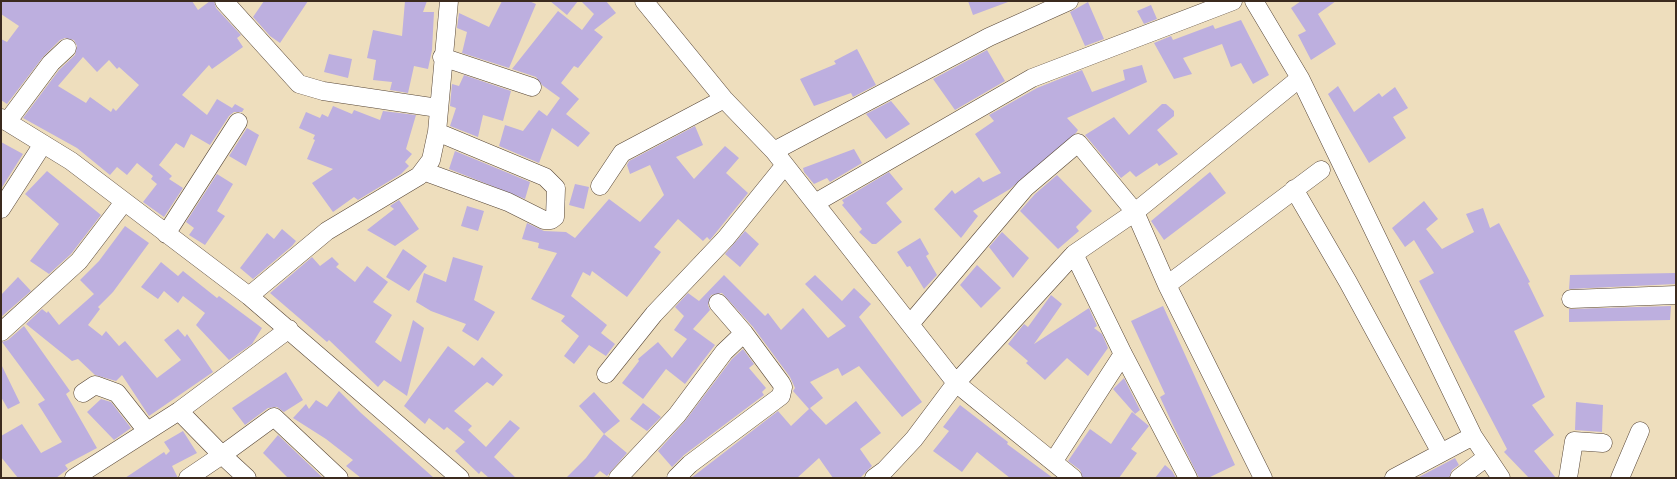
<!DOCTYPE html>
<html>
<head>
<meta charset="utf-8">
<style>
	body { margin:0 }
	#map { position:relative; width:1677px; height:479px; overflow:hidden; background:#eedebd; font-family:"Patrick Hand",sans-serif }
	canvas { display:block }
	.frame { position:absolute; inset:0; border:2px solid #3b2a1e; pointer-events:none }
</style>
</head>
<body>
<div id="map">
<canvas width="1677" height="479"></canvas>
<div class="frame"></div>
</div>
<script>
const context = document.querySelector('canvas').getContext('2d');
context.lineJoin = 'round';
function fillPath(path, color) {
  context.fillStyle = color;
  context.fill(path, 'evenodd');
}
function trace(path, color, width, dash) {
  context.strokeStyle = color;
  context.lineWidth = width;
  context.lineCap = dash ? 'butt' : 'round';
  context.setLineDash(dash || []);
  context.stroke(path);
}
const building = new Path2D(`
	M1,1H192L198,10L210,1H214L216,8L241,35L237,38L243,47L212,69L209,65L182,95L207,115L217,99L232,108L235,104L244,109L242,112H234L229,116L210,145L191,134L184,148L176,143L159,165L172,176L169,179L183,188L164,217L143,202L157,184L151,179L153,176L137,163L127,175L117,167L110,175L77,148L23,118L59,70L75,55L77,46L74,40L65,38L60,40L43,57L7,104L1,100V39L7,42L19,26L1,14ZM83,57L97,72L109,60L117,69L119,67L139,85L116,111L113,108L111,112L90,97L86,103L58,86Z
	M264,1H308L280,43L270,36L253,17Z
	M405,1H427L423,12H434L432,50L428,69L414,66L408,93L390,90L392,82L373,80L376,60L367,58L373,30L402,36Z
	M502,1H529L536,4L509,68L462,53L467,32L457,28L459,13L489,27Z
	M550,1H578L567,15Z
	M581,1H606L616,13L594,30L603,37L578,68L574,66L561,83L579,99L566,114L590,133L578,147L552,128L539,163L499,146L505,125L523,131L539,110L547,116L560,98L542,85L536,77L512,69L558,11L582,30L594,14Z
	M968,1H1008V2L973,15Z
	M1301,1H1336L1318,14L1336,44L1311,60L1298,35L1306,31L1291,8Z
	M1088,2L1104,39L1085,46L1070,12Z
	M1151,5L1157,19L1144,24L1137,11Z
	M1241,20L1269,75L1253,84L1241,63L1231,67L1222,44L1183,58L1192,74L1174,79L1154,43L1171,36L1173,40L1213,25L1215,29Z
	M857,49L876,85L853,97L851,93L814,106L800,79L836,64L834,61Z
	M987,50L1005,81L955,110L933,79Z
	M329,54L352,59L348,78L324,72Z
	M1142,65L1147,82L1067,118L1078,130L1076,133L1010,189L973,211L978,216L961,238L934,209L952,190L955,194L979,177L983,182L1001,173L975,134L994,121L989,115L1037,88L1082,70L1092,92L1125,80L1123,70Z
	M464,75L511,91L503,121L483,115L478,137L450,126L456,108L450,106L452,84L459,86Z
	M1338,86L1354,112L1379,93L1382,97L1395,87L1408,108L1393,117L1406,138L1369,163L1328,94Z
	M891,101L910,124L886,139L866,114Z
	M1162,104H1166L1174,111V116L1157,130L1178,154L1159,166L1157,163L1136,177L1130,171L1121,178L1085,135L1114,117L1129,135Z
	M333,106L352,114L354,110L380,120L383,111L416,115L406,149L412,154L405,162L409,166L401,174L358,200L354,197L333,212L312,183L333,169L307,159L315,140L313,139L315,135L299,128L306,112L320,118L322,114L328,117Z
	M695,126L703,145L676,157L694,179L725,146L739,158L726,173L748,193L710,240L707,237L703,241L678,219L654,247L661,252L627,297L592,271L590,276L583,272L571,296L607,325L601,333L615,344L606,356L589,345L574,364L564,356L579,336L561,321L565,316L531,299L557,253L538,248L539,243L522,239L527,223L544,231L566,232L575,238L609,199L640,222L664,195L650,165L630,174L627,165L629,161Z
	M247,128L259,135L246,166L229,156Z
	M1,142L23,154L1,189Z
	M854,149L862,163L830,182L827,178L814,184L804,172L803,168Z
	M455,151L530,182L525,199L449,169Z
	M47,171L101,215L71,254L49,274L30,261L59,224L25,194Z
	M889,172L903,189L886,203L902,222L876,244H872L859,232L862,229L842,205L844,203L842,200Z
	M1210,172L1226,193L1164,240L1151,221Z
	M217,174L233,184L217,211L225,216L205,245L189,235L194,228L186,222Z
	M1057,175L1092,211L1076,227L1079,231L1058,249L1020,211L1035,194Z
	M575,184L589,187L584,209L569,205Z
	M399,200L419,229L395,246L367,230L394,209L390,206Z
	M1424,201L1438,219L1426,229L1442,249L1474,232L1466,214L1483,208L1490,228L1499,223L1530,282L1528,283L1544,316L1514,331L1545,397L1532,405L1554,435L1534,451L1556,478H1529L1504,452L1507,449L1419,281L1434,273L1414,240L1405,247L1392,228Z
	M467,206L484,211L478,231L461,226Z
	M125,226L149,243L113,292L98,307L100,309L88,325L102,336L106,331L119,346L125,341L157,378L181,360L164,340L178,329L185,337L187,334L213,372L149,416L122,375L116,381L95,375L78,359L72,361L26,324L42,309L47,313L48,311L59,325L94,294L80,280L99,261Z
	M282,229L296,241L292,246L253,279L240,268L267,233L274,239Z
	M745,231L759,244L740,267L725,254Z
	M1002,232L1029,258L1013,278L989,247Z
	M920,238L929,254L926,256L937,275L924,289L910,266L907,267L897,252Z
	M403,249L427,266L409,291L386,277Z
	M312,257L320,266L332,257L339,264L336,267L355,282L367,266L388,282L373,302L392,315L375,342L401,362L413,320L424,328L407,396L384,380L378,387L329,340L327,342L270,293Z
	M453,257L483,266L474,300L495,312L478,341L462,331L466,324L431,311L416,302L424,273L446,282Z
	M161,262L178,276L183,271L217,298L219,296L262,328L252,344L229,360L196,325L205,313L183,296L178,303L164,291L158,299L141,287Z
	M977,265L1001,288L981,308L960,285Z
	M1676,273V284L1569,289L1570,275Z
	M724,275L765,316L768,313L781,330L803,308L828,338L846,326L805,284L815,275L842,301L854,288L871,304L859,317L922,402L902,417L859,366L842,376L838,368L810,382L823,398L810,408L826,425L856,401L881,433L860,449L872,466L860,478H833L819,458L797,478H691L778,411L791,426L809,409L793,391L795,388L790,377L753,327L722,293L711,295L708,305L710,310L693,329L715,345L685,384L666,369L643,399L622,383L639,361L638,359L658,342L672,358L687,339L674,330L684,316L675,307L688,293L699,301Z
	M18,277L31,291L1,317V295Z
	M1051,295L1062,304L1034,344L1089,308L1097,326L1094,328L1102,334L1108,348L1088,376L1067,358L1045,380L1026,363L1028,361L1008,344L1024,324L1028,327Z
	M1163,306L1235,465L1208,478H1199L1172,423L1160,397L1165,394L1131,321Z
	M1671,306L1670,320L1569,322V309Z
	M24,326L70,391L66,394L97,448L65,465L68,469L56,478H18L1,457V436L22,424L41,453L62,442L38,404L45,400L2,342L8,340Z
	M448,346L474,366L482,357L503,375L493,386L487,382L454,411L472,426L468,430L486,447L510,420L520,428L494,457L516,478H489L481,471L479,474L455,451L465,442L447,427L444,430L429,418L425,424L404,406Z
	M743,349L754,364L749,368L766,388L762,392L764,395L684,455L672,467L658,451L685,421L732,359Z
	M1,364L20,403L8,409L1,397Z
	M286,372L303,400L284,412L277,407L268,408L245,425L232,408Z
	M1124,378L1140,410L1135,414L1113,389Z
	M339,391L361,413L434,478H361L346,466L353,460L326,439L293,418L306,404L309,409L316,400L327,407Z
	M594,392L620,421L604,434L579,406Z
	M101,399L111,402L131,428L114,440L87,412Z
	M1576,402L1603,405L1602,432L1575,430Z
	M643,403L661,417L647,431L630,419Z
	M960,405L1008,442L1007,444L1053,478H1010L977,452L962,472L933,451L949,431L943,427Z
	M1132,412L1149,426L1131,449L1137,453L1119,478H1083L1080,470L1068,461L1090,429L1111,444Z
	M183,431L197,453L172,466L178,478H125L164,452L166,455L170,451L164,442Z
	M604,434L627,453L607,476L600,471L593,478H566L586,458Z
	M278,435L323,478H288L263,453Z
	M1455,458L1459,465L1452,470L1449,478H1417Z
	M1165,465L1172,471L1176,478H1155Z`);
const minor = new Path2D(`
	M224,1L299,84L323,91L438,108
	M644,1L724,99L774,151L956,383L1073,478
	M1254,1L1300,78L1473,436L1501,478
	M442,57L532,87
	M1,118L71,161L249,296L460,478
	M7,122L51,63L67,48
	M774,151L989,37L1069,1
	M423,171L508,202L544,220H551L555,217L556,188L545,177L437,132
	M600,186L622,153L724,99
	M1294,189L1348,282L1441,453
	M815,203L1032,78L1233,1
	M1,209L43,144
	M166,234L238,122
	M1074,254L1123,354L1188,478
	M1167,285L1321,170
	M249,296L327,231L419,176L431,160L437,132L449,1
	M1571,299L1676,295
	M718,303L744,333
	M910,324L1025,188L1078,143L1135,212L1167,285L1263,478
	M1,332L79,261L124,202
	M606,374L654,314L726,238L785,165
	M83,393L95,385L117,393L147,431
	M179,411L222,455L274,417L339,478
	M1053,462L1123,354
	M74,478L179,411L289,329
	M188,478L222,455L247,478
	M618,478L677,415L724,352L744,333L781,383L783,387L781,396L690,464L676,478
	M874,478L885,470L914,439L956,383L1074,254L1135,212L1300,78
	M1394,478L1473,436
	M1459,478L1487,457
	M1568,478L1574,441L1603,443
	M1620,478L1640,431`);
fillPath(building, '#bdafdf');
trace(minor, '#564536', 19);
trace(minor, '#fff', 18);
</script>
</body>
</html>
